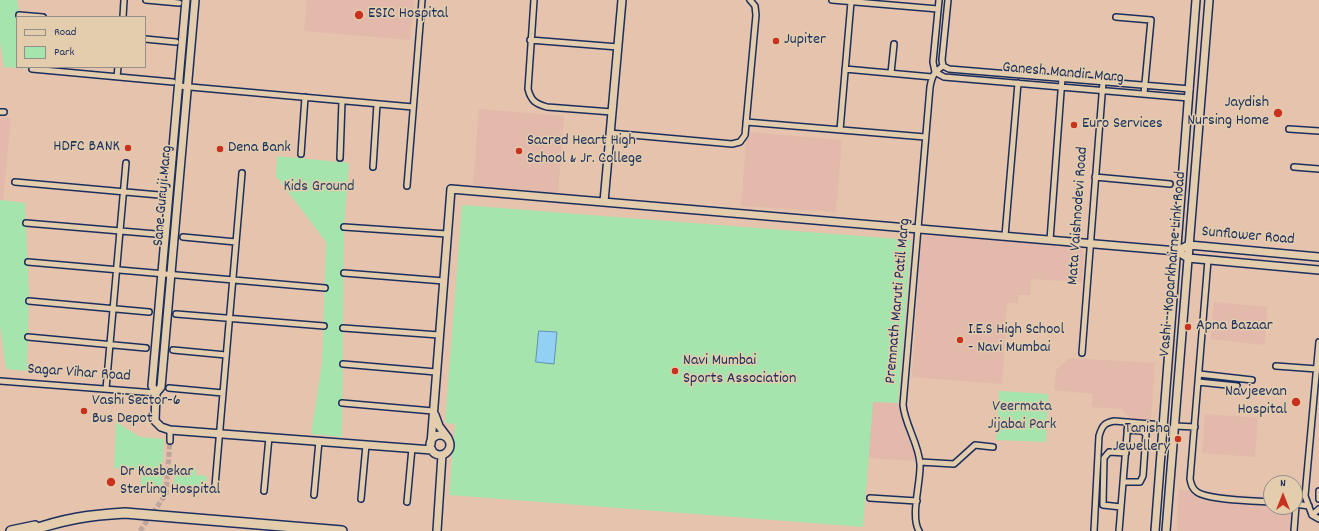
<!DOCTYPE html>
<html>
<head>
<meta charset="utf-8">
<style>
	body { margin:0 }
	#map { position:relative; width:1319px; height:531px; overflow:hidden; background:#e5c3ac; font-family:Dekko,sans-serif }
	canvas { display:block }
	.legend { position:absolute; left:16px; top:16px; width:130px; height:52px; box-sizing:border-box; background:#e4cdad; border:1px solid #948e8d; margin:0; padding:5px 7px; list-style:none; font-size:12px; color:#1b2f5e }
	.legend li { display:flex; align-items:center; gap:8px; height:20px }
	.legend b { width:20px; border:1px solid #948e8d }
	.north { position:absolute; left:1263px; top:475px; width:40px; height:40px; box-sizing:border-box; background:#e4cdad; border:1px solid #948e8d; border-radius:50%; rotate:0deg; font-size:11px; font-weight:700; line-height:16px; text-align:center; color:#1b2f5e }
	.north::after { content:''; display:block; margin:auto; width:14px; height:18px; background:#c8321e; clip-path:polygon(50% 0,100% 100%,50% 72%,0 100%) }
</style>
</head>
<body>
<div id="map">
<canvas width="1319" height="531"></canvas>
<ul class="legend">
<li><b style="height:5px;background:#e4cdad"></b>Road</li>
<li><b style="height:11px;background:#a5e4ac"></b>Park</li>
</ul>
<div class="north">N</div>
</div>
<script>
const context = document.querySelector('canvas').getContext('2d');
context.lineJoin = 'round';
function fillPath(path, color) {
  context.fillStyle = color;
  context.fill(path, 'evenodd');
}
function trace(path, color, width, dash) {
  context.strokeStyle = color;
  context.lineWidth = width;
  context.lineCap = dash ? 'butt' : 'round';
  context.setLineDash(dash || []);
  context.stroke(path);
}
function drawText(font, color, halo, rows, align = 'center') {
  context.font = font + ' Dekko,sans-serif';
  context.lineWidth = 3;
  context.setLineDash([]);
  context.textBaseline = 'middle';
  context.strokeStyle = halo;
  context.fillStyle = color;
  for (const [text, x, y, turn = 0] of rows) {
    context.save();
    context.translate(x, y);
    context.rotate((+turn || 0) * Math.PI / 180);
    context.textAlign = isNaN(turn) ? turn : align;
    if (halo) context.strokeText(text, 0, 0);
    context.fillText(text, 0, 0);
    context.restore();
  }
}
const built = new Path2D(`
	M307,0H414L410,40L304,31Z
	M479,109L564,116L558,193L473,185Z
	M0,117L11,118L3,200L0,199Z
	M747,132L842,140L836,212L741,206Z
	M928,235L1074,245L1082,248L1084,255L1082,282L1031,279L1030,295H1018V303H1007L1002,384L912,377L921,242L923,237Z
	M1214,302L1267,307L1265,345L1211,339Z
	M1069,358L1155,363L1151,420L1130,419L1122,409L1092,407L1093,394L1054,390L1056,370Z
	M873,401L898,403L917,461L868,458Z
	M1205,414L1258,418L1255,457L1202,453Z
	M1179,490L1271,497V507H1295V499L1300,500L1297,531H1177Z`);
const green = new Path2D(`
	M0,0H17L20,17H17V67H32V69L4,67L0,41Z
	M277,156L349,163L344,227L342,437L311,434L322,363L326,242L276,176Z
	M0,200L25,203L29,294L27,371L6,369L0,325Z
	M462,205L911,240L898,403L873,402L863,527L449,495L455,424L445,423Z
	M999,391L1048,394L1046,442L996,440Z
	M116,422L140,437L164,439L162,486H141V470L114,468Z
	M175,466L196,468V475L207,476L206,489L174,487Z`);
const water = new Path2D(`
	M539,331L557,332L554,364L536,362Z`);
const streetTunnel = new Path2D(`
	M140,531L166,494L170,441`);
const street = new Path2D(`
	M146,0L179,3
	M534,0L528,89C531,101 536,104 547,107L612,112
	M832,0L938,9
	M19,15L43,17
	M123,17L124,0
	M1116,17L1151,20L1144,94
	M145,39L176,42
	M530,40L618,47
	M943,66L949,69L1190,89
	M943,66L942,60L948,0
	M32,69L173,82
	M845,69L932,77
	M935,72L944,77L1189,98
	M935,72L933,62L939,0
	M891,73L894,44
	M117,77L118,67
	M179,86L413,107
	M0,112H4
	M746,122L925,137
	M1289,129L1319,131
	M840,130L851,2
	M610,133L732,144L740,142L745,135L756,15L755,6L750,0
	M301,154L305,97
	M340,158L342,101
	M373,167L377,104
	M1294,167L1319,169
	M1095,177L1170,184
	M15,182L159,195
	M407,186L422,0
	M26,223L156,234
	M344,227L447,234
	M1005,236L1018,83
	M183,237L236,242
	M1050,240L1062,78
	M1208,260L1190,479C1191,484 1192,489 1197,492C1208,500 1255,501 1271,502
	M28,262L325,288
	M344,273L444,281
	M29,301L149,312
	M176,314L324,326
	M343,328L439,335
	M28,337L146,348
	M1319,342L1305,496L1312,515L1319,519
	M173,350L226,355
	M1082,353L1103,82
	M343,364L436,372
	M1276,366L1317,369
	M1199,374L1252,380
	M0,381L156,393
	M1198,382L1237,386
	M169,388L223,393
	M106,389L126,163
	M342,403L433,411
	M1175,426L1195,427
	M170,441V430
	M920,462L954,464L975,445L993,447
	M1123,482H1140L1143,476L1146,434L1142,431L1127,430
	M215,486L242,173
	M264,491L269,437
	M1319,491V499
	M314,495L319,441
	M870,498L917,501
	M361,499L366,445
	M407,502L412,448
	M1295,504L1309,506
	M1121,507L1103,505L1104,458L1109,452L1126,453
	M1312,515L1319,509
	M919,531C910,516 921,482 920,464C919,444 905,425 903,405L930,87C932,76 934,72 943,66
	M1094,531L1099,436C1102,426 1104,423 1114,421L1163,425
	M1119,531L1128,422
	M1294,531L1296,505`);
const secondary = new Path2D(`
	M195,0L161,387L156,393L155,421L161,427L170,430L432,450
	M604,202L622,0
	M1177,251L1189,245L1319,257
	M156,393L152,386L186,0
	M435,415L439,426L448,438
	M430 445a10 10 0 1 1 20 0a10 10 0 1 1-20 0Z
	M431,444L451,189L1177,251L1188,258L1319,270
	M437,531L442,455
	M1155,531L1196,0
	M1166,531L1209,0`);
const highway = new Path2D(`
	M11,531L35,526
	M30,531C63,519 90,515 125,513L342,531`);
const markers = [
	[359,15,5,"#c8321e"],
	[776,41,4,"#c8321e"],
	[1278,113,5,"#c8321e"],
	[1074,125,4,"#c8321e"],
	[128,148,4,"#c8321e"],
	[220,149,4,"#c8321e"],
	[519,151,4,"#c8321e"],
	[1188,327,4,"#c8321e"],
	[960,340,4,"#c8321e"],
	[675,371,4,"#c8321e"],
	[1296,402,5,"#c8321e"],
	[84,411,4,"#c8321e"],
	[1178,439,4,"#c8321e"],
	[111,482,5,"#c8321e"]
];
const poiNames = [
	["ESIC Hospital",368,15],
	["Jupiter",784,41],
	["Jaydish",1269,104,"right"],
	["Nursing Home",1269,122,"right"],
	["Euro Services",1082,125],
	["Sacred Heart High",527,142],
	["School & Jr. College",527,160],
	["HDFC BANK",120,148,"right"],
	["Dena Bank",228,149],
	["Apna Bazaar",1196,327],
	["I.E.S High School",968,331],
	["- Navi Mumbai",968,349],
	["Navi Mumbai",683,362],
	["Sports Association",683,380],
	["Navjeevan",1287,393,"right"],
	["Hospital",1287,411,"right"],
	["Vashi Sector-6",92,402],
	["Bus Depot",92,420],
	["Tanishq",1170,430,"right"],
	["Jewellery",1170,448,"right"],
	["Dr Kasbekar",120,473],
	["Sterling Hospital",120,491]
];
const streetNames = [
	["Ganesh Mandir Marg",1063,74,5],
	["Sane Guruji Marg",164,196,-85],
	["Mata Vaishnodevi Road",1079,216,-86],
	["Sunflower Road",1248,237,5],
	["Vashi - Koparkhairne Link Road",1174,264,-85],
	["Premnath Maruti Patil Marg",899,301,-85],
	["Sagar Vihar Road",79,374,4]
];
const parkNames = [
	["Kids Ground",319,188],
	["Veermata",1022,408],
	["Jijabai Park",1022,426]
];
fillPath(built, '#e2b9aa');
fillPath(green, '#a5e4ac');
fillPath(water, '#93d1f4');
trace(water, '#6390b8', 1);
trace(streetTunnel, '#bda59c', 5, [5, 2.5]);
trace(street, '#1b2f5e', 8);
trace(secondary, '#1b2f5e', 10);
trace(highway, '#1b2f5e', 12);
trace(street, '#e4cdad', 5);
trace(secondary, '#e4cdad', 7);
trace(highway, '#e4cdad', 9);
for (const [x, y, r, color] of markers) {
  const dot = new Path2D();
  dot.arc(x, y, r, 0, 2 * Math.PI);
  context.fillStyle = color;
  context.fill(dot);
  trace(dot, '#e4cdad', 1.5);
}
drawText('16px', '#1b2f5e', '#e4cdad', poiNames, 'left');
drawText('16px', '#1b2f5e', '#e4cdad', streetNames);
drawText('16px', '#294166', '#e4cdad', parkNames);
</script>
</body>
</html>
